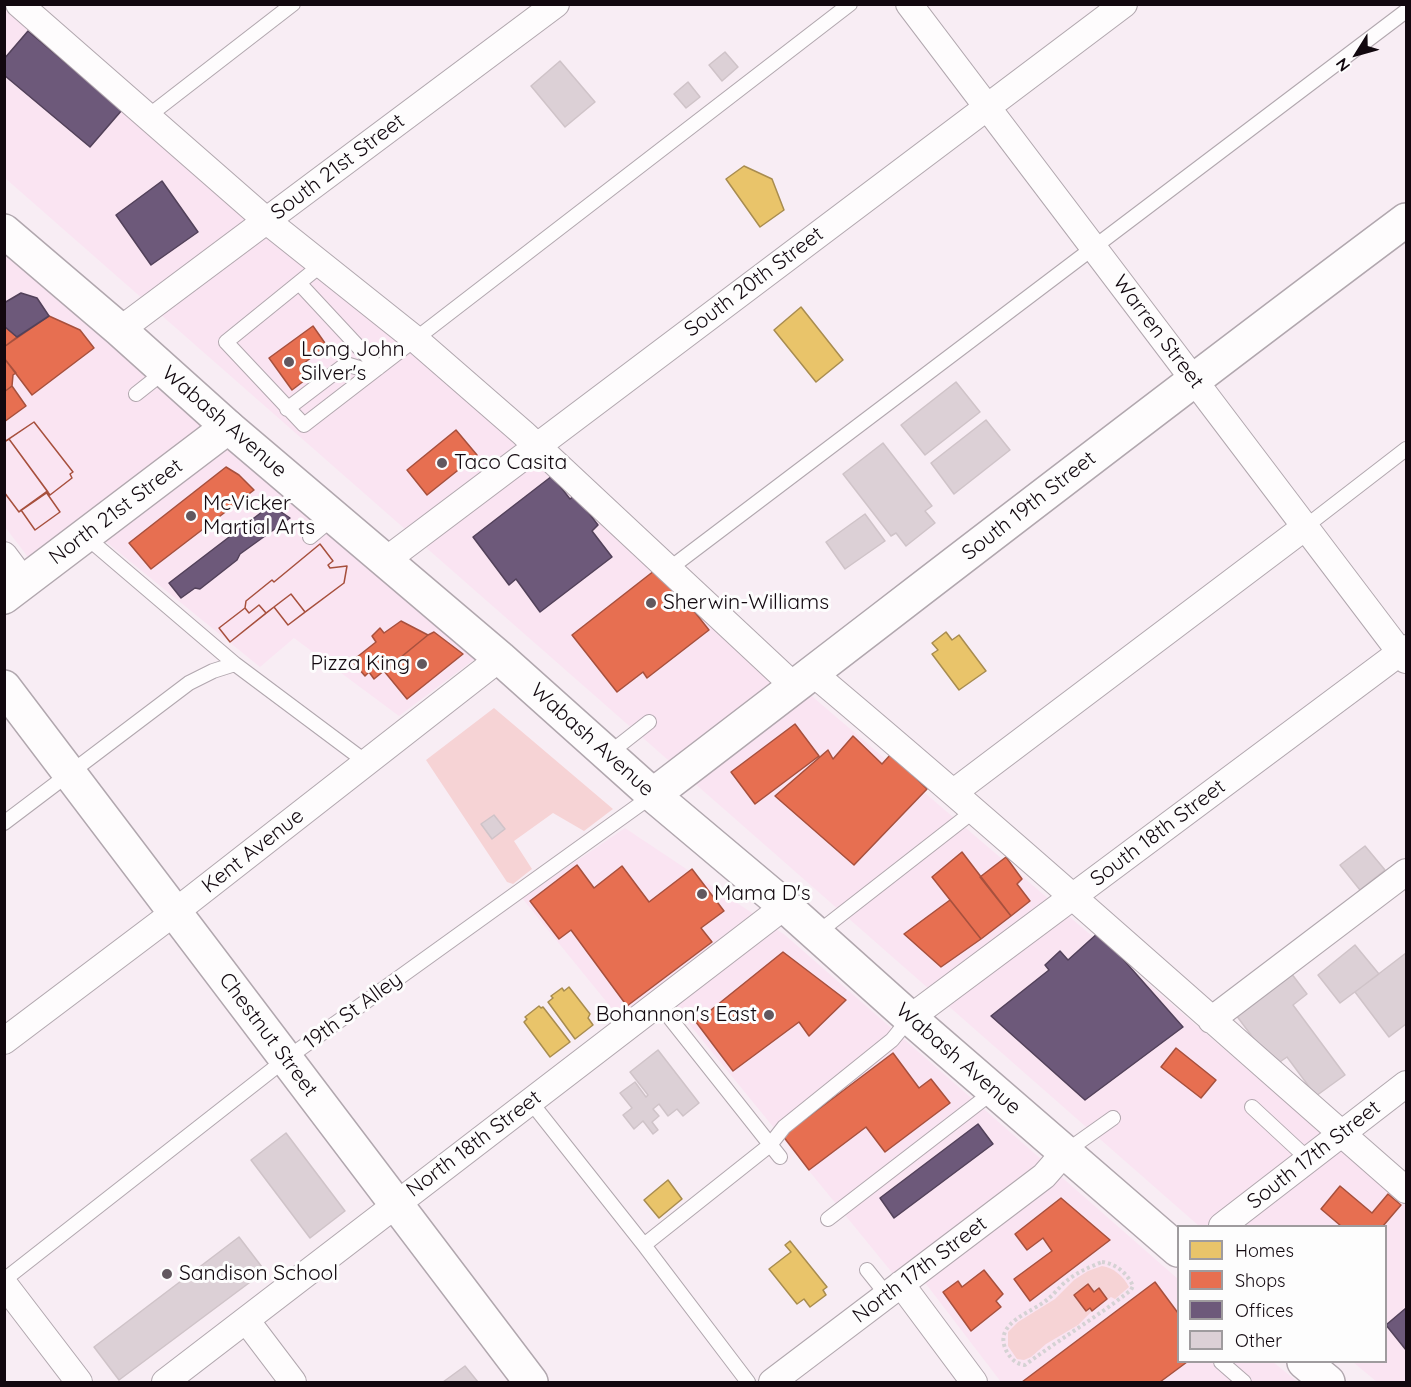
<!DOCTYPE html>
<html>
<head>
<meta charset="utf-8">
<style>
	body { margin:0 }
	#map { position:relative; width:1411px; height:1387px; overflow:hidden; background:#f8edf4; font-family:Quicksand,sans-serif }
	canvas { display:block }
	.frame { position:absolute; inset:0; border:6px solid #12080f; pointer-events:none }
	.legend { position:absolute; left:1177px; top:1225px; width:210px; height:138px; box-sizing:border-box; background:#fdfdfd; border:2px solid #9f9b9e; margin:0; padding:8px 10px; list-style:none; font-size:18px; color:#12080f }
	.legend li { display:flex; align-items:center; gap:12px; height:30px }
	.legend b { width:30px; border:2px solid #9f9b9e }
	.north { position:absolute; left:1327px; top:24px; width:60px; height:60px; -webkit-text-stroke:4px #fdfdfd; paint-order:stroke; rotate:233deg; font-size:16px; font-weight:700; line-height:24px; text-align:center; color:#12080f }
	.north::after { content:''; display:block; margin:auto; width:21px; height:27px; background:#12080f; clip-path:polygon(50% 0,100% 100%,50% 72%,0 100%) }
</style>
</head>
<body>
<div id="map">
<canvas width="1411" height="1387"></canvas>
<div class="frame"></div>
<ul class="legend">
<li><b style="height:16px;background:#e9c46a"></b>Homes</li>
<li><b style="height:16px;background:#e76f51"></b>Shops</li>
<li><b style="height:16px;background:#6d597a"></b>Offices</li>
<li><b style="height:16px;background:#dcd0d6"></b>Other</li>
</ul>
<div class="north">N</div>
</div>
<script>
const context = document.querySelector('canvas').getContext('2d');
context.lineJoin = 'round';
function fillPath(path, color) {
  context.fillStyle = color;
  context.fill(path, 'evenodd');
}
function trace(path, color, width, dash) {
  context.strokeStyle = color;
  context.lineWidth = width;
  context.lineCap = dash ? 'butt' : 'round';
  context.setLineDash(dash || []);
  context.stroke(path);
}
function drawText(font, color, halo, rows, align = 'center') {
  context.font = font + ' Quicksand,sans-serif';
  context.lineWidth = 6;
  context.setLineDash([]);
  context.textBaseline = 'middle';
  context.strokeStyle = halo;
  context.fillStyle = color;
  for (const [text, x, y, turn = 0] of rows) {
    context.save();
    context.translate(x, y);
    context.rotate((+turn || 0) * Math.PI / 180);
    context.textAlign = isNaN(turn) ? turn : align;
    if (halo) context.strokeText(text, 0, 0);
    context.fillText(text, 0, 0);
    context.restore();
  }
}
const built = new Path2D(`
	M5,5L1406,1205V1382H1377L1353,1362H1386V1226H1199L5,178Z
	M5,250L475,659L399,716L294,638L260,667L84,524L31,561L5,527Z
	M625,828L785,935L1178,1279V1362H1273L1298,1382H1001L910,1263L894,1275L677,1009L651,994L618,1016L522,898Z`);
const green = new Path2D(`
	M494,708L613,809L584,831L553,813L514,841L532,869L513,884L507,882L426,760Z
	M1102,1266C1114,1268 1123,1276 1129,1287L1115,1299L1111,1297L1092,1311L1078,1325L1046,1344L1031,1357L1024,1360L1017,1359L1008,1346V1332L1018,1322L1055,1299L1074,1280L1088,1271Z`);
const homes = new Path2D(`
	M744,166L772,179L784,210L760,227L726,179Z
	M801,307L843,360L816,382L774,330Z
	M946,632L952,640L959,635L986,671L959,690L932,654L938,650L932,643Z
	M569,987L590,1014L588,1018L593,1025L575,1039L548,1002L553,998L551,996L562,988L564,991Z
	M539,1006L541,1008L543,1007L570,1042L550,1057L524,1022L527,1019L525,1017Z
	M668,1180L682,1199L659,1218L644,1200Z
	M790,1241L827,1287L823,1290L826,1295L810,1307L804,1299L797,1304L769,1269L791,1252L785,1245Z`);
const shops = new Path2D(`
	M49,316L80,330L94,348L32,395L4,358V347Z
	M4,326L17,337L4,347Z
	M313,326L327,346L300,366L309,377L292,390L269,358Z
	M4,358L16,373L13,375L12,386L4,392Z
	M12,386L26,406L4,422V392Z
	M34,422L73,472L70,474L72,478L50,495L46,492L60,512L35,530L21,510L19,512L4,492V442Z
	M34,422L73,472L70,474L72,478L50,495L9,439Z
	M456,430L477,455L427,495L407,470Z
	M9,439L48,492L19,512L4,492V442Z
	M226,467L239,475L254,490L151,569L129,543Z
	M46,492L60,512L35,530L21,510Z
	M320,544L333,561L328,565L330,568L347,566L344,583L288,625L274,607L230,642L219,628L245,608L246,601L272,580L274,582Z
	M320,544L333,561L328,565L330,568L347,566L344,583L305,612L291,594L266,613L259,605L249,613L245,608L246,601L272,580L274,582Z
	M659,567L709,630L647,678L643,672L617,692L572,635Z
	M291,594L305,612L288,625L274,607Z
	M259,605L266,613L230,642L219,628L245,608L249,613Z
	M401,621L428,635L374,679L369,672L365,676L352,661L376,642L372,636L380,628L384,633Z
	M434,632L463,654L407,699L384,671L428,635Z
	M795,724L819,756L755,804L731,772Z
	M853,736L882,764L891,754L927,789L854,865L775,796L828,750L833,759Z
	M962,852L1011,916L981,939L932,877Z
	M1006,857L1022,879L1017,884L1030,901L1011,916L980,877Z
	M577,865L594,888L622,866L649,902L692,869L724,911L701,928L712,942L627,1006L571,930L559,939L530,901Z
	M950,900L981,939L941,967L904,934Z
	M783,952L846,1000L809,1036L799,1022L733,1071L696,1022Z
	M1176,1048L1216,1080L1201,1098L1161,1067Z
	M893,1053L919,1088L931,1079L950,1103L885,1152L866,1127L809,1170L783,1136Z
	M1340,1186L1372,1213L1388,1194L1401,1205L1383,1226H1341L1321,1209Z
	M1061,1198L1110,1240L1030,1301L1014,1279L1052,1251L1043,1238L1027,1250L1015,1234Z
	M984,1270L1003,1294L996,1301L1001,1307L971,1331L943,1292L958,1281L962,1287Z
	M1155,1282L1178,1313V1362H1187L1160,1382H1022Z
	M1088,1284L1094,1292L1099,1288L1107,1299L1092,1311L1090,1308L1086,1311L1074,1295Z`);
const offices = new Path2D(`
	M28,31L122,110L90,147L4,75V59Z
	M162,181L198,232L151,265L116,215Z
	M21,293L37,298L49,316L17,337L4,326V303Z
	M552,476L570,499L575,495L598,525L592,531L612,557L540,612L516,579L509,585L473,537Z
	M271,505L290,518L240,554L237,560L200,589L195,588L181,598L169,583Z
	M1099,932L1183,1027L1085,1100L991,1016L1049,970L1045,965L1060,951L1068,960Z
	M978,1124L993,1144L894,1218L880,1198Z
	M1406,1308V1350L1386,1325Z`);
const building = new Path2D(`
	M725,52L738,67L722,81L709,65Z
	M560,61L595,102L565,127L531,86Z
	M688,82L700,97L686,108L674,94Z
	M956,382L980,412L925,455L901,425Z
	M986,420L1010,450L954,494L931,463Z
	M883,443L932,506L925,511L935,523L906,546L896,533L891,536L843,474Z
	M865,514L885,541L845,569L826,542Z
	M494,815L505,829L492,839L481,824Z
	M1365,846L1385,870L1360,890L1340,865Z
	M1355,945L1379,974L1340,1003L1318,975Z
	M1406,953V1024L1389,1037L1355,992Z
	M1291,973L1307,994L1293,1005L1345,1075L1316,1096L1287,1057L1274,1066L1236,1015Z
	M658,1050L699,1103L683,1116L677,1109L668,1116L659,1104L653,1109L659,1116L652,1122L658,1130L653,1134L643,1121L634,1129L623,1115L632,1108L620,1093L635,1082L646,1097L648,1095L630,1072Z
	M286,1133L345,1211L310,1238L251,1160Z
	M239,1237L265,1271L119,1380L94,1347Z
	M465,1366L478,1382H443Z`);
const path = new Path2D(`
	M1102,1262C1115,1263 1128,1274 1133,1286L1131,1290C1097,1317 1060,1339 1025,1365C1016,1364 1011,1359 1007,1352C991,1323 1032,1313 1048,1299C1053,1295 1057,1290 1061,1286C1073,1274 1087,1268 1102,1262Z`);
const lane = new Path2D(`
	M147,117L293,4
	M321,265L226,342L304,425L850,4
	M299,283L378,368
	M136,394L165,371
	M287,409L346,364L372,372
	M1305,527L1406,449
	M85,536L235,664
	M310,537L334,517
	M669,569L1406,11
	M607,755L649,722
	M4,823L189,683L213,671L235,664L366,762
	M816,934L975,810
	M658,1003L780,1157
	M530,1101L644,1245L748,1382
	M1252,1107L1308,1159
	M1065,1152L1113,1118
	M828,1219L994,1091
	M644,1245L770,1145L784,1127L892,1040L910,1018
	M867,1270L887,1295
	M4,1280L286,1059L653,795
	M1221,1362L1244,1382`);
const street = new Path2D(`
	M19,4L267,221L415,339L523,433L795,687
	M909,4L1406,660
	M120,330L556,4
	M4,555L25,583
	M385,561L1124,4
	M814,674C1014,842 1209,1018 1406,1190
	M954,792L1305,527
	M910,1018L1406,648
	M1211,1020L1406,872
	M4,1041L175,912L500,658
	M1222,1226L1406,1084
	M4,1284L79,1382
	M901,1284L974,1382
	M246,1320L293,1382
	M165,1382L785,906
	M772,1382L1044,1176L1065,1152`);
const secondary = new Path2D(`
	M4,597L228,427
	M4,687L531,1382
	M653,795C904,603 1153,409 1406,220`);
const primary = new Path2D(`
	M4,231L120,330L228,427L500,658L653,795L785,906L910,1018L1178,1250
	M1304,1362L1328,1382`);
const markers = [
	[289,362,6,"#62585f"],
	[442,463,6,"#62585f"],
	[191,516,6,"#62585f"],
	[651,603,6,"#62585f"],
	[422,664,6,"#62585f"],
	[702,894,6,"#62585f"],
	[769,1015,6,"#62585f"],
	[167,1274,6,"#62585f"]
];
const streetNames = [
	["South 21st Street",338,167,-37],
	["South 20th Street",754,282,-37],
	["Warren Street",1158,332,53],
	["Wabash Avenue",224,422,41],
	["South 19th Street",1029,506,-38],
	["North 21st Street",116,512,-37],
	["Wabash Avenue",592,740,42],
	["South 18th Street",1158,833,-37],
	["Kent Avenue",253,851,-38],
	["19th St Alley",353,1011,-36],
	["Chestnut Street",268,1035,53],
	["Wabash Avenue",958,1059,41],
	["North 18th Street",474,1144,-37],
	["South 17th Street",1314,1155,-38],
	["North 17th Street",920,1270,-37]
];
const poiNames = [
	["Long John",301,350],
	["Silver's",301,374],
	["Taco Casita",454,463],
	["McVicker",203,504],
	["Martial Arts",203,528],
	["Sherwin-Williams",663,603],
	["Pizza King",410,664,"right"],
	["Mama D's",714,894],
	["Bohannon's East",757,1015,"right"],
	["Sandison School",179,1274]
];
fillPath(built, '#fae4f2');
fillPath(green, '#f6d3d5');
fillPath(homes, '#e9c46a');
trace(homes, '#a88c4f', 1.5);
fillPath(shops, '#e76f51');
trace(shops, '#a7503d', 1.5);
fillPath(offices, '#6d597a');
trace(offices, '#52415a', 1.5);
fillPath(building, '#dcd0d6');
trace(building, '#cfc3c8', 1.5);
trace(lane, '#b1a7ae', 16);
trace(street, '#b1a7ae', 28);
trace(secondary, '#b1a7ae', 36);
trace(primary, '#b1a7ae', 36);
trace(path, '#d5d2d4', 4, [3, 3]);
trace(lane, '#fefcfd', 14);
trace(street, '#fefcfd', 26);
trace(secondary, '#fefcfd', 33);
trace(primary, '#fefcfd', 33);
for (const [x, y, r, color] of markers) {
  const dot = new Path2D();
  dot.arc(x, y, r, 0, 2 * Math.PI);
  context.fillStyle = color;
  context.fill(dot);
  trace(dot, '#fdfdfd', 2);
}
drawText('21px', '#12080f', '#fdfdfd', streetNames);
drawText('21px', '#12080f', '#fdfdfd', poiNames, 'left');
</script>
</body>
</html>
